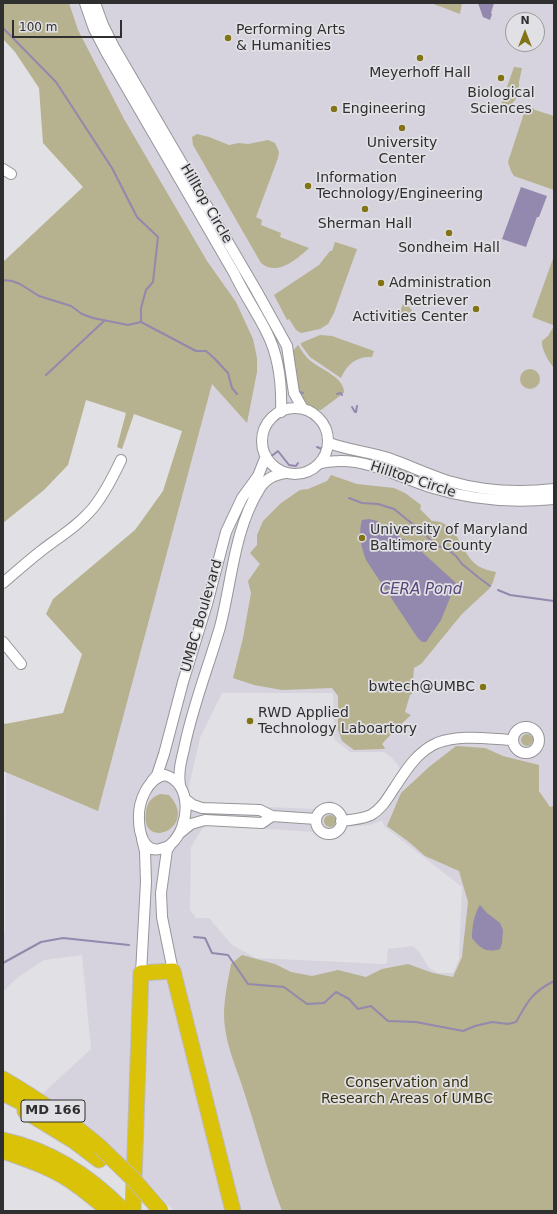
<!DOCTYPE html>
<html>
<head>
<meta charset="utf-8">
<style>
	body { margin:0 }
	#map { position:relative; width:557px; height:1214px; overflow:hidden; background:#e1e0e4; font-family:"DejaVu Sans",sans-serif }
	canvas { display:block }
	.frame { position:absolute; inset:0; border:4px solid #2f2f30; pointer-events:none }
	.north { position:absolute; left:505px; top:12px; width:40px; height:40px; box-sizing:border-box; background:#e1e0e4; border:1px solid #9a999c; border-radius:50%; rotate:0deg; font-size:11px; font-weight:700; line-height:16px; text-align:center; color:#2f2f30 }
	.north::after { content:''; display:block; margin:auto; width:14px; height:18px; background:#827416; clip-path:polygon(50% 0,100% 100%,50% 72%,0 100%) }
	.scale { position:absolute; left:12px; top:20px; width:110px; height:18px; box-sizing:border-box; border:2px solid #2f2f30; border-top:0; padding-left:5px; font-size:12px; line-height:14px; white-space:nowrap; color:#2f2f30; -webkit-text-stroke:3px #e1e0e4; paint-order:stroke }
</style>
</head>
<body>
<div id="map">
<canvas width="557" height="1214"></canvas>
<div class="frame"></div>
<div class="north">N</div>
<div class="scale">100 m</div>
</div>
<script>
const context = document.querySelector('canvas').getContext('2d');
context.lineJoin = 'round';
function fillPath(path, color) {
  context.fillStyle = color;
  context.fill(path, 'evenodd');
}
function trace(path, color, width, dash) {
  context.strokeStyle = color;
  context.lineWidth = width;
  context.lineCap = dash ? 'butt' : 'round';
  context.setLineDash(dash || []);
  context.stroke(path);
}
function drawText(font, color, halo, rows, align = 'center') {
  context.font = font + ' "DejaVu Sans",sans-serif';
  context.lineWidth = 3.5;
  context.setLineDash([]);
  context.textBaseline = 'middle';
  context.strokeStyle = halo;
  context.fillStyle = color;
  for (const [text, x, y, turn = 0] of rows) {
    context.save();
    context.translate(x, y);
    context.rotate((+turn || 0) * Math.PI / 180);
    context.textAlign = isNaN(turn) ? turn : align;
    if (halo) context.strokeText(text, 0, 0);
    context.fillText(text, 0, 0);
    context.restore();
  }
}
const built = new Path2D(`
	M4,3H554V1211H174L138,1173L101,1139L41,1095L91,1049L82,955L44,960L18,977L3,992V934L5,933L6,771L98,810L212,383L157,224ZM513,20H537V44H513ZM222,693H333L334,739L350,752H384L392,758L400,768L380,801L369,811L359,814H350L346,812L341,806L333,802L329,801L314,809L200,804L192,798L188,790L200,738ZM382,821L385,827L462,887L459,959L453,973H438L429,968L420,953L413,946L388,949L387,963L383,964L256,958L232,945L209,918H196L190,910L191,847L202,829L208,825L315,832L328,838L340,834L348,827L369,825Z`);
const green = new Path2D(`
	M3,3H69L78,30L124,119L207,261L236,302L253,339L257,358V372L247,423L212,384L98,811L3,771V722L5,724L63,713L82,654L46,614L53,599L135,530L163,491L182,431L134,414L122,449L117,447L126,413L86,400L68,465L44,490L3,523V262L83,187L43,143L39,88L15,52L3,39Z
	M431,3H462L460,14Z
	M514,67L522,68L519,82V95L511,105L501,104Z
	M527,104L535,110L554,116V190L514,176L511,171L508,162Z
	M197,134L209,137L229,145L239,143L248,144L268,140L275,143L279,152L278,158L256,217L262,220L261,225L281,233L280,237L309,248C297,259 277,277 261,263L193,145L192,137Z
	M335,242L357,249L334,313L328,324L320,329L301,333L296,330L289,319L287,320L274,295L319,265L330,251H332Z
	M554,256V321L553,325L532,317Z
	M403,304L409,307L412,310L409,317L403,320L397,319Z
	M554,326V368C549,362 541,349 542,341L548,336Z
	M320,335L332,336L374,351L372,357C357,356 347,364 341,378L310,357L301,345V343Z
	M298,345C302,351 306,358 312,362C322,370 345,378 344,393H342L341,395L321,410C308,410 304,402 298,391L302,393V392L297,389L292,352Z
	M520 379a10 10 0 1 1 20 0a10 10 0 1 1-20 0Z
	M331,475L357,484L394,488L405,493L421,505L420,509L432,521C458,520 460,554 478,566C483,569 490,571 496,572L493,582L490,588L462,614L421,664L414,668L412,694L410,695L405,712L411,715L394,731L382,744L385,748L384,749L354,750L342,741L338,730V696L332,688L282,690L254,685L233,678L243,638L251,593L248,581L260,564L250,553L257,545V535L263,521L281,503L300,490L308,489L327,481Z
	M521 740a6 6 0 1 1 12 0a6 6 0 1 1-12 0Z
	M456,746L485,748L503,756L539,765V791L550,807L554,806V1211H282C268,1174 258,1135 246,1098C238,1070 225,1046 224,1016C224,998 228,981 231,964L242,955L275,964L291,972L312,976L338,970L366,977L382,969L408,964L433,973L453,977L462,957L468,902L459,871L425,856L409,842L387,826L401,793L429,767Z
	M160,794L169,795C200,828 140,852 146,812C147,802 152,797 160,794Z
	M324 821a6 6 0 1 1 12 0a6 6 0 1 1-12 0Z`);
const water = new Path2D(`
	M478,3H494L491,13L492,14L490,20L483,17Z
	M521,187L547,196L539,217H537L526,247L502,239Z
	M369,519L377,521L422,552L456,583L441,620L426,642H422L417,637L366,560C361,546 358,534 362,520Z
	M480,905L487,913L500,923L503,930L502,943L500,949C486,953 481,949 472,938C472,927 474,914 480,905Z`);
const stream = new Path2D(`
	M3,28L56,82L112,168L137,217L158,237L153,282L146,290L141,308V322
	M3,280L12,281L20,284L39,296L71,306L82,314L93,318L128,325L141,322L196,351H206L214,358L228,373L232,388L237,394
	M46,375L104,321
	M297,391L303,393
	M337,394L341,393L342,395
	M352,407L355,412
	M356,412L357,406
	M317,447L322,449
	M270,455H273L278,451L289,465L296,466L298,463
	M349,498L362,503L378,504L394,509L425,534L431,541L438,546L447,549L456,556L462,564L478,577L490,586
	M498,590L510,595L554,601
	M194,937L205,938L212,953L228,955L248,984L284,987L307,1004L324,1003L336,992L349,999L358,1009L371,1006L388,1021L416,1022L463,1031L475,1026L492,1022L508,1024L516,1022C528,1001 531,993 554,981
	M3,963L41,942L63,938L129,945`);
const minor = new Path2D(`
	M85,3L94,29L106,52L234,273C244,294 257,313 267,333C279,357 282,385 281,412
	M95,3L103,25L114,47L256,290L287,346L294,393L303,409
	M3,169L11,174
	M262 441a33 33 0 1 1 66 0a33 33 0 1 1-66 0Z
	M329,443C348,450 368,452 388,458C408,465 427,474 448,481C482,491 519,493 554,489
	M321,463C327,462 333,461 339,461C372,460 402,479 433,488C472,500 513,503 554,499
	M3,583C16,572 28,561 41,551C59,537 78,526 93,508C105,493 113,477 121,460
	M3,642L21,664
	M513 740a13 13 0 1 1 26 0a13 13 0 1 1-26 0Z
	M165,775C193,783 190,827 171,844C168,847 164,848 160,849C143,853 139,831 139,819C138,803 147,778 165,775Z
	M152,781L157,775L164,754L183,682L207,604L226,532L242,498L258,476L266,456
	M180,785C178,773 181,761 184,749C192,708 208,668 220,627C232,581 234,529 260,488C266,478 275,475 285,473
	M185,799L193,805L202,808L260,810L272,816L316,819
	M316 821a13 13 0 1 1 26 0a13 13 0 1 1-26 0Z
	M341,821C352,820 362,819 371,815C383,808 388,797 395,787C406,770 418,751 437,743C460,734 489,739 513,740
	M180,833L191,824L205,820L262,823L272,816
	M171,844L167,850L161,893L162,917L173,971
	M141,973L146,882L145,851L142,839`);
const highway = new Path2D(`
	M3,1079C37,1099 70,1121 100,1147
	M3,1093L38,1111
	M25,1111L74,1141L99,1160
	M3,1140C50,1150 91,1177 124,1211
	M3,1151C29,1160 56,1169 78,1186C89,1194 99,1203 110,1211
	M133,1211L141,973L173,971L233,1211`);
const highwayBridge = new Path2D(`
	M100,1147L134,1180L161,1211`);
const markers = [
	[228,38,4,"#827416"],
	[420,58,4,"#827416"],
	[501,78,4,"#827416"],
	[334,109,4,"#827416"],
	[402,128,4,"#827416"],
	[308,186,4,"#827416"],
	[365,209,4,"#827416"],
	[449,233,4,"#827416"],
	[381,283,4,"#827416"],
	[476,309,4,"#827416"],
	[362,538,4,"#827416"],
	[483,687,4,"#827416"],
	[250,721,4,"#827416"]
];
const shields = [
	[53,1111,64]
];
const shieldNames = [
	["MD 166",53,1111]
];
const poiNames = [
	["Performing Arts",236,30],
	["& Humanities",236,46],
	["Meyerhoff Hall",420,73,"center"],
	["Biological",501,93,"center"],
	["Sciences",501,109,"center"],
	["Engineering",342,109],
	["University",402,143,"center"],
	["Center",402,159,"center"],
	["Information",316,178],
	["Technology/Engineering",316,194],
	["Sherman Hall",365,224,"center"],
	["Sondheim Hall",449,248,"center"],
	["Administration",389,283],
	["Retriever",468,301,"right"],
	["Activities Center",468,317,"right"],
	["University of Maryland",370,530],
	["Baltimore County",370,546],
	["bwtech@UMBC",475,687,"right"],
	["RWD Applied",258,713],
	["Technology Laboartory",258,729]
];
const streetNames = [
	["Hilltop Circle",206,204,60],
	["Hilltop Circle",413,480,18],
	["UMBC Boulevard",202,616,-74]
];
const parkNames = [
	["Conservation and",407,1083],
	["Research Areas of UMBC",407,1099]
];
const waterNames = [
	["CERA Pond",421,590]
];
fillPath(built, '#d6d3de');
fillPath(green, '#b6b18e');
fillPath(water, '#9388ad');
trace(stream, '#9388ad', 2);
trace(minor, '#969599', 12);
trace(highway, '#bcbcbd', 17);
trace(minor, '#fff', 10);
trace(highway, '#dac209', 15);
trace(highwayBridge, '#bcbcbd', 17, []);
trace(highwayBridge, '#dac209', 15);
for (const [x, y, r, color] of markers) {
  const dot = new Path2D();
  dot.arc(x, y, r, 0, 2 * Math.PI);
  context.fillStyle = color;
  context.fill(dot);
  trace(dot, '#e1e0e4', 1.5);
}
for (const [x, y, w] of shields) {
  const box = new Path2D();
  box.roundRect(x - w / 2, y - 11, w, 22, 3);
  context.fillStyle = '#e1e0e4';
  context.fill(box);
  trace(box, '#2f2f30', 1);
}
drawText('bold 13px', '#2f2f30', null, shieldNames);
drawText('14px', '#2f2f30', '#e1e0e4', poiNames, 'left');
drawText('14px', '#2f2f30', '#e1e0e4', streetNames);
drawText('14px', '#36300e', '#e1e0e4', parkNames);
drawText('italic 15px', '#58467a', '#e1e0e4', waterNames);
</script>
</body>
</html>
